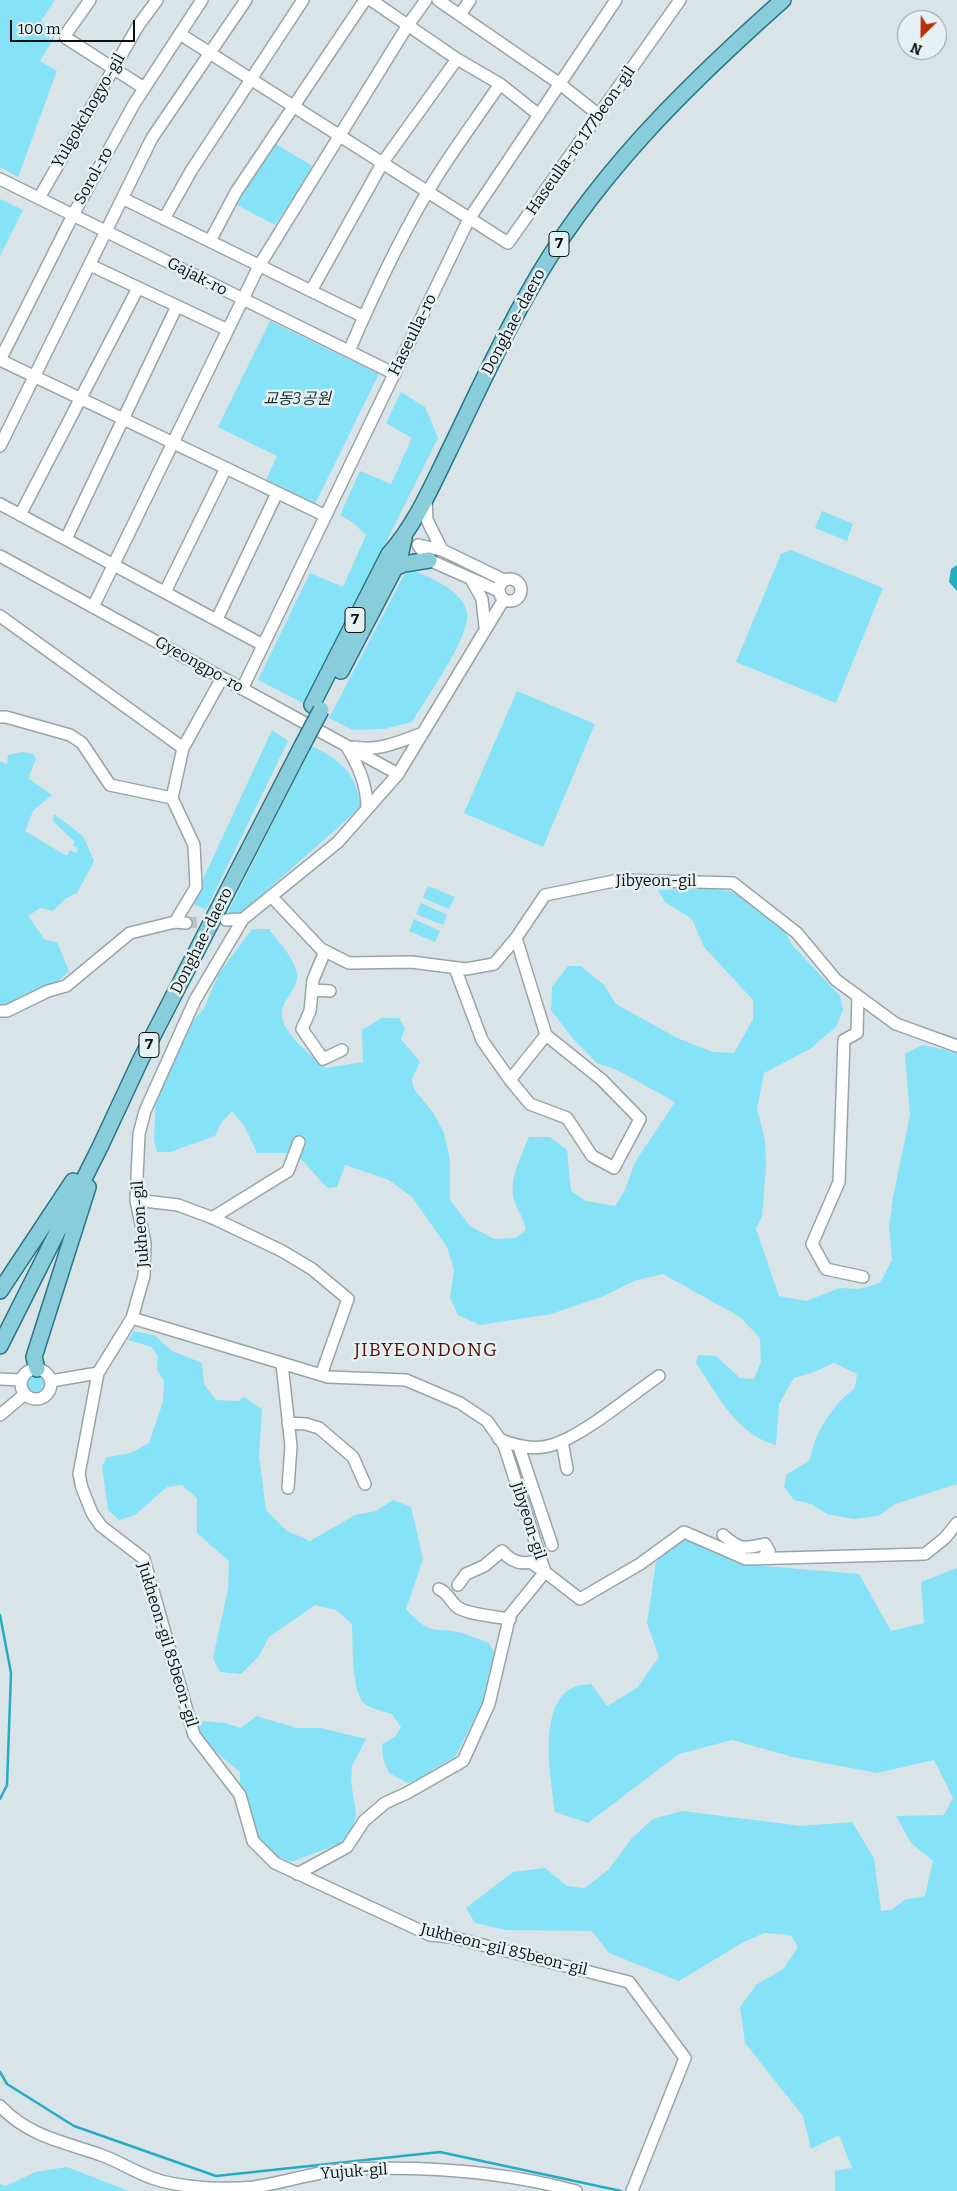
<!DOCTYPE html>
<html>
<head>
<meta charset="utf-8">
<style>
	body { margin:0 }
	#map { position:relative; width:957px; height:2191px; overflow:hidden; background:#d8e4e7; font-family:Bitter,serif }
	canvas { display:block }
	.north { position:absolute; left:897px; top:10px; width:50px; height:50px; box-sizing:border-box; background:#e6f1f4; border:1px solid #8f979a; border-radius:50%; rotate:203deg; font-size:14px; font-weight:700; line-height:20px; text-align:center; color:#0d1112 }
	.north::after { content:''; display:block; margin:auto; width:18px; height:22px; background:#b92e0b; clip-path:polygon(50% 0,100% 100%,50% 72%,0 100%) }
	.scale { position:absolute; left:10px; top:20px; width:125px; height:22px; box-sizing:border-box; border:2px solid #0d1112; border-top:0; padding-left:6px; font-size:15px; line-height:18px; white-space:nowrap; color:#0d1112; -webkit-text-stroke:4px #e6f1f4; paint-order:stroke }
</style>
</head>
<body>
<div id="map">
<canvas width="957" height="2191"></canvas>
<div class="north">N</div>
<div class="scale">100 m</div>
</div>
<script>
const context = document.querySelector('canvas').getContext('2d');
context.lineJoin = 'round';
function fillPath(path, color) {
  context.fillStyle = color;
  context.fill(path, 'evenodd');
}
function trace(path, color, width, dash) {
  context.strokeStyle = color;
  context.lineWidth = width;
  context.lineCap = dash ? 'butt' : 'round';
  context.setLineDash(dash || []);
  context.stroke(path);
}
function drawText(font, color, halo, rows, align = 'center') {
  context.font = font + ' Bitter,"Noto Sans KR",serif';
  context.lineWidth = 5;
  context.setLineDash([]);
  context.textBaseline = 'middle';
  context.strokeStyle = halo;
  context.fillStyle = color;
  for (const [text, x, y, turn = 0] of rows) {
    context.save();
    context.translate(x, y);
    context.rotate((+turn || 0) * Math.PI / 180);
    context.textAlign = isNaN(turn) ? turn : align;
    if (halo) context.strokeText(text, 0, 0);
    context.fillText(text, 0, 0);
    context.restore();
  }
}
const green = new Path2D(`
	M0,0H55L41,21L57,33L40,61L57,71L18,177L0,167Z
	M276,144L314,167L275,225L235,204Z
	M0,199L23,210L0,256Z
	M270,321L379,374L315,504L266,480L277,456L218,427Z
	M401,392L425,407L438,438L305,704L258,680L310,573L343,587L366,535L352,522L340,515L360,471L391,484L412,438L386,423Z
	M822,511L853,524L847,541L815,528Z
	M791,550L883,588L836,703L736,662L781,554Z
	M412,570C431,578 463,590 467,613C471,636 425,700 412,722L384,729L353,730L329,718L404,575Z
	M517,691L595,724L543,847L464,813Z
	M272,730L288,741L206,910L192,903Z
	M312,746C343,762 355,772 361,807L240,914L226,916Z
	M22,752L33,754L36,759L28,778L52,795L33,811L25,831L67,856L70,850L76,853L78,849L73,845L75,842L53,821L54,814L83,836L94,861L77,893L65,899L53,911L40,908L28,916L45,940L57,942L69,971L53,986L0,1009V761L7,764L8,755Z
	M428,886L455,897L449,909L423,898Z
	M710,889L730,891L746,899L782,927L793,946L840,996L843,1010L836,1027L810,1049L764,1073L757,1109L765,1140L766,1167L762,1216L756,1229L779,1296L806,1301L840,1288L859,1289L880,1283L892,1260L889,1226L893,1197L910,1115L905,1054L922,1045L957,1052V1484L895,1504L878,1516L853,1519L827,1514L811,1504L794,1500L784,1487L786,1475L810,1460C815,1431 832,1406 855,1388L857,1374L834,1363L814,1372L794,1378L779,1404L776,1445C737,1435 717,1394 696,1363L698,1355L716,1356L740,1378L754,1379L761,1362L760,1338L740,1317L663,1274L637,1280L601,1297L551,1314L480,1325L458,1315L450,1298L454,1270L447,1247L412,1197L389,1180L345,1165L337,1187L327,1188L304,1162L294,1153H257L245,1127L232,1111L221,1123L215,1136L170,1152H157L154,1140L156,1096L188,1025L204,1009L219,973L252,929H269C278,942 299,962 297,979C296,990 283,1000 282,1011C279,1032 312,1056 326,1068L363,1062L362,1030L382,1018H399L405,1028L401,1039L420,1062L412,1079L414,1089L434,1114L444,1133L450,1159V1200L470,1226L494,1239L516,1238L526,1230C524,1220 520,1214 516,1205C506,1184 521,1157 529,1137H550L567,1150L571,1191L586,1201L615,1206L625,1190L635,1162L675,1102L617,1070L597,1063L574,1040L551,1010L552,987L568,966H581L604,985L616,1004L677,1038L713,1052L734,1053L753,1019V1000L704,947L692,919L665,902L658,890Z
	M421,903L447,915L443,925L416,914Z
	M414,919L440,931L435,942L409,931Z
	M134,1331L154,1335L172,1351L202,1363L204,1384L216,1400L238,1401L244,1397L262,1409L259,1456L266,1510L287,1531L310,1541L355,1515L376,1511L393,1500L411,1507L423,1559L406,1609C431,1637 432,1626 462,1633C471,1636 480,1640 489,1643L497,1658L482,1704L455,1757L434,1769L417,1784L406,1782L389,1773L383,1758L382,1744L395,1737L401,1727L392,1714C383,1711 370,1709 363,1702C351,1688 353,1642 352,1624L336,1610L315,1605L269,1637L259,1656L241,1674L220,1672L213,1658L228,1589L229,1561L197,1533V1498L182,1485L167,1487L135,1515L119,1520L108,1510L102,1466L107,1457L131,1453L149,1443L163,1402L164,1381L157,1370L158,1356L152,1347L128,1340Z
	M28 1384a8 8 0 1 1 16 0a8 8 0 1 1-16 0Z
	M684,1532L753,1565L859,1574L891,1631L924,1623L921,1582L957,1568V2191H835V2171L852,2168L839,2135L811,2149L803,2116L745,2043L740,2007L756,1985L783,1969L798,1947L791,1935L764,1933L742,1943L679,1981L609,1953L592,1931L506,1930L475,1923L466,1908L513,1872L545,1868L567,1886L585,1888L609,1869L632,1838L653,1819L682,1811L802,1826L852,1822L874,1858L881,1911L893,1909L904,1900L925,1896L933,1861L911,1843L896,1816L944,1815L953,1798L934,1760L877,1773L793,1757L732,1740L679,1754L588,1823L555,1812C551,1780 537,1706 572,1688C577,1685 585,1685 591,1684L607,1706L637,1688L659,1657L647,1623L656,1562Z
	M256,1716L297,1728H321L366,1739L352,1766L351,1781L356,1814L352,1831L339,1844L291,1862L272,1854L254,1836L249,1803L240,1789V1772L210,1747L197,1730L203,1721L225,1723L241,1728Z
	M67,2167L129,2191H0V2184L6,2186L35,2172Z`);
const water = new Path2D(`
	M957,565V591L949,582L951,569Z`);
const stream = new Path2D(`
	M0,1615L11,1673L7,1785L0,1799
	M0,2072L7,2084L74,2126L216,2176L440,2152L621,2191`);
const minorTunnel = new Path2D(`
	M186,923L217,921`);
const minor = new Path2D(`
	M90,0L66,34V38L144,88
	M371,0L457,59L500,84L539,115
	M438,0L560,84L599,115
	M460,15L470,0
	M180,34L508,243L680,0
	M0,179L395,374
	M39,198L138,26L157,0
	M124,199L364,317
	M164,219L191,171L303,0
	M210,241L236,192L365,0
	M90,265L228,330
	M311,291L383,162L457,59
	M349,351C374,293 402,232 436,178C456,146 479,115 500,84
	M0,360L73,215L134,104L202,0
	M0,360L326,516
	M0,446L152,138L246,0
	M426,498L427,520L442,550
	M0,504L263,645
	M20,515L138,288
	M66,539L177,306
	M0,556L398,774
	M499 590a11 11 0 1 1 22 0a11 11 0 1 1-22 0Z
	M471,579L482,599L485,627
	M499,591L429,560L418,545L442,550L504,580
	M165,592L226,468
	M93,607L259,266L408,25L426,0
	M0,616L183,748
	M217,619L277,493
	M242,689L469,219L616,0
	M0,717H6L70,735L82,743L110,785L172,798
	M347,747C359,767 367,785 367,809
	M354,747C378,752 401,741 423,733
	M271,896L321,949L349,963L411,962L466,969L494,964L516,938L545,895L619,880L733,883L797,933L836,980L896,1024L957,1046
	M226,920L243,919
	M175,922L196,887L194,845L172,798L183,748L222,678
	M325,951L313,980L310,1011L302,1029L323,1059L342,1050
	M455,968L482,1040L510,1080L530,1104L567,1118L592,1156L614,1168L640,1119L602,1080L546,1035L516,938
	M312,990L330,991
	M858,996L857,1033L844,1040L839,1182L812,1244L826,1269L863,1277
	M0,1011H7L48,991L66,986L130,933L175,922L186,923
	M510,1080L546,1035
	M136,1200L178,1205L213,1218L282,1251L312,1269L348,1299L321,1375
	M212,1218L288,1171L299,1142
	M132,1318L328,1377L406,1380L460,1403L487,1421L504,1445L545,1572L580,1599L640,1564L684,1532L746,1559L925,1554L945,1538L957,1523
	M282,1364L291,1446L288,1488
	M21 1384a15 15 0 1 1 30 0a15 15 0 1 1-30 0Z
	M98,1373L79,1474L82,1488L92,1513L101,1526L144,1559L194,1735L240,1795L253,1841L275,1863L430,1935L451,1937L629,1982L685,2058L632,2191
	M0,1379L21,1380
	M51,1381L98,1373L132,1318L144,1276L145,1243L136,1200L139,1134L145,1111L195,1000L243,919L338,842L398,774L504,599
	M0,1415L25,1394
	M288,1423L306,1424L319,1428L353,1457L365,1484
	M499,1439C516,1446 534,1451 552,1445C583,1436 631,1395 659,1376
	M562,1441L567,1469
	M519,1447L552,1545
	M723,1535C740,1550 744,1549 765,1544L769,1551L762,1558
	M439,1589C448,1593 449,1599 456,1606C464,1614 497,1617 510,1619
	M297,1874L347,1847L364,1821L385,1803L407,1793L463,1761L489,1704L510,1615L545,1572L530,1562C519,1565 510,1560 502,1551L484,1566L466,1574L458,1585
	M0,2106C28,2136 64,2142 101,2155C118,2161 135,2172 152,2178C179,2188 226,2190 254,2187C288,2182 320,2170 354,2169C428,2166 505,2172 576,2191`);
const major = new Path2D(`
	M395,568L404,564L429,560
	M341,671L399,560L404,539
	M312,705L389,554C415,525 431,488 448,453C474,400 498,346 527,295C591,179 685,87 783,0
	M0,1291L73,1181
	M0,1346L100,1147L141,1059L302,746
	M37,1369L34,1357L88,1187`);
const majorBridge = new Path2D(`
	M302,746L321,710`);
const shields = [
	[559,244,20],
	[355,620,20],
	[149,1045,20]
];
const shieldNames = [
	["7",559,244],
	["7",355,620],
	["7",149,1045]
];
const streetNames = [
	["Yulgokchogyo-gil",89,111,-60],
	["Haseulla-ro 177beon-gil",581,141,-55],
	["Sorol-ro",94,176,-61],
	["Gajak-ro",197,277,27],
	["Donghae-daero",514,322,-62],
	["Haseulla-ro",413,335,-64],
	["Gyeongpo-ro",199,665,29],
	["Jibyeon-gil",656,882],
	["Donghae-daero",202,941,-63],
	["Jukheon-gil",141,1224,-94],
	["Jibyeon-gil",528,1521,72],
	["Jukheon-gil 85beon-gil",167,1645,73],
	["Jukheon-gil 85beon-gil",504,1950,14],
	["Yujuk-gil",354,2172,-4]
];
const parkNames = [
	["교동3공원",297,400]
];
const quarterNames = [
	["JIBYEONDONG",426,1351]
];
fillPath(green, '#86e2f7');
fillPath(water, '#25acc5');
trace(stream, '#25acc5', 2.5);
trace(minorTunnel, '#bac4c7', 11, [11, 5.5]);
trace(minor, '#99a4a7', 14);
trace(major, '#2b7584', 18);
trace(minor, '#fff', 11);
trace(major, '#89cdda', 15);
trace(majorBridge, '#2b7584', 18, []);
trace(majorBridge, '#89cdda', 15);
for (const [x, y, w] of shields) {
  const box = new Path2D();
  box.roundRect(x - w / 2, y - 12.5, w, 25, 4);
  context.fillStyle = '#e6f1f4';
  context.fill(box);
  trace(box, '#0d1112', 1);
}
drawText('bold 15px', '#0d1112', null, shieldNames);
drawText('16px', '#0d1112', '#e6f1f4', streetNames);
drawText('italic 16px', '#172d32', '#e6f1f4', parkNames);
context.letterSpacing = '1px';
drawText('19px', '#541104', '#e6f1f4', quarterNames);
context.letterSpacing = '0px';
</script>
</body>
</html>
